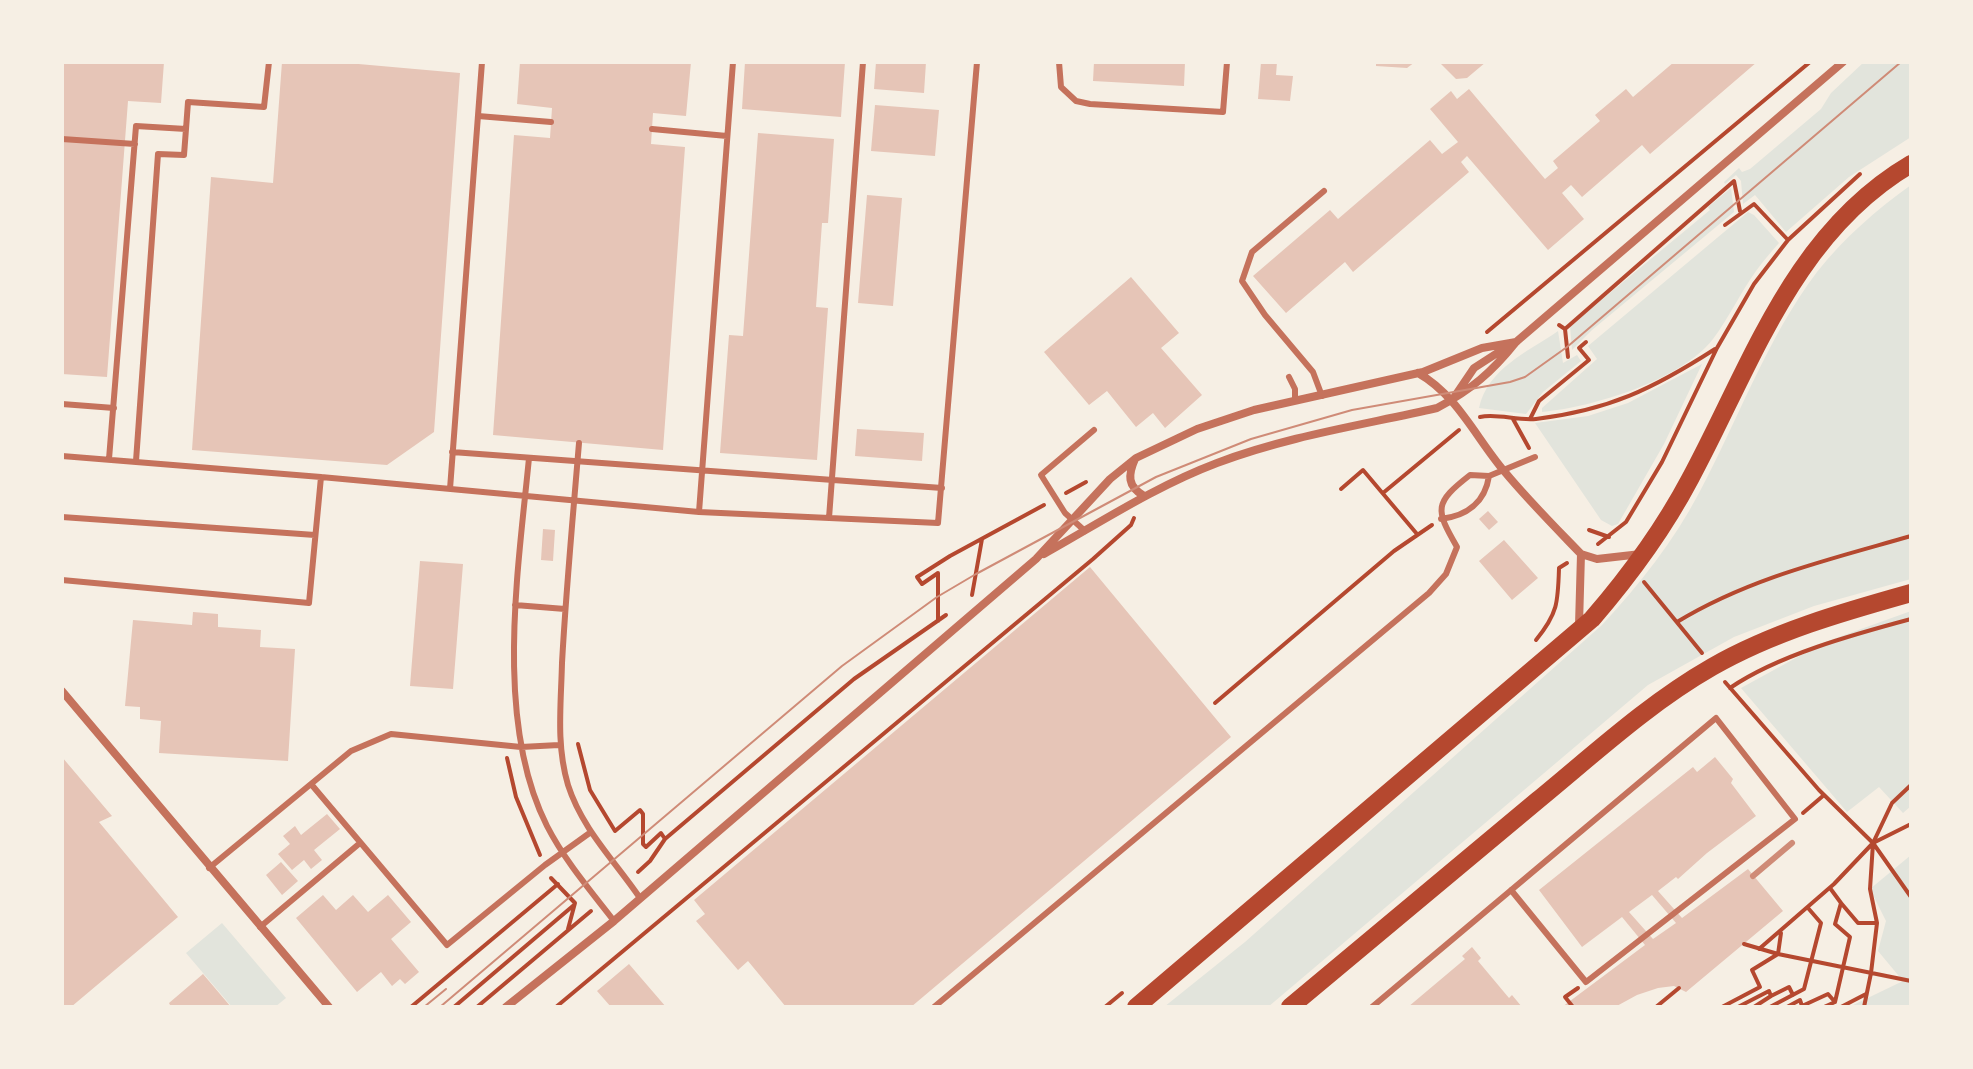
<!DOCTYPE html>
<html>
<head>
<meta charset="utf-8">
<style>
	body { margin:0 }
	#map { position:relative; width:1973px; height:1069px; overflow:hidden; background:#f6efe4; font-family:"Sofia Sans Condensed",sans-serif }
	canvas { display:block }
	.frame { position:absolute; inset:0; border:64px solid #f6efe4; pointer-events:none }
</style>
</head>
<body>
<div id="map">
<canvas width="1973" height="1069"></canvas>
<div class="frame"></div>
</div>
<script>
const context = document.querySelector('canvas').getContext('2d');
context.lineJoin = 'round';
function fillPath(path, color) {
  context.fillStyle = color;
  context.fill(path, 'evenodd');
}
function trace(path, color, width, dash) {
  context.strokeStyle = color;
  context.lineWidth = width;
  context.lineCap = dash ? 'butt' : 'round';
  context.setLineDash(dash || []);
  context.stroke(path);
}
const green = new Path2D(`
	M1864,62H1911V137L1849,177L1786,232L1755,195L1743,204L1741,181L1736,175L1725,184L1724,182L1739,168L1742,172L1750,169L1821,109L1831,93Z
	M1911,185V579L1814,606L1734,637L1648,685L1268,1007H1164L1245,942L1602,625C1639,585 1674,541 1699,493C1738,420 1767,338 1817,272C1844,238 1876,210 1911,185Z
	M1731,188L1734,212L1592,330L1572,350L1570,326L1710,210L1708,207Z
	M1748,212L1754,215L1779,243C1771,252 1763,261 1756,271C1740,293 1729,318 1713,339C1680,381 1593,407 1542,412V408L1597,359L1588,346Z
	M1558,331L1563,363L1577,355L1581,361L1543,392L1526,414L1479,408C1488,368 1528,352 1558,331Z
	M1702,364L1664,444L1618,524L1612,526L1601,520L1535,423L1588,416L1628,403Z
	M1911,611V806L1903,813L1879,787L1847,812L1741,688L1825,642Z
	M1911,855V1007H1849L1903,981L1878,951L1886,921L1870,889Z
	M222,923L286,998L275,1007H232L186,953Z`);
const building = new Path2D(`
	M62,62H164L161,103L128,101L107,377L62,374Z
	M282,62H336L460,73L434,432L387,465L192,450L211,177L273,183Z
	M520,62H691L686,116L653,113L651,144L685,147L663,450L493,435L514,135L550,138L552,108L517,104Z
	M745,62H845L841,117L742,109Z
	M876,62H926L924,93L874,89Z
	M1094,62H1185L1184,86L1093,81Z
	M1261,62H1277L1276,75L1293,76L1290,101L1258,99Z
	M1376,62H1415L1407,68L1376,66Z
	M1439,62H1486L1467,78L1456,79Z
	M1674,62H1757L1650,154L1642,145L1582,197L1571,185L1562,193L1584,219L1548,250L1467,156L1461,162L1469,172L1353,272L1345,262L1286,313L1253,276L1330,210L1338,219L1430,140L1442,154L1458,142L1430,109L1451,91L1457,99L1469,89L1545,179L1558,168L1553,161L1600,121L1595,115L1626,89L1633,97Z
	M875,105L939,110L935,156L871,151Z
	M758,133L834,139L828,223H822L816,307L828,308L817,460L720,453L729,335L743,336Z
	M867,195L902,198L893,306L858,303Z
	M1131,277L1179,333L1161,348L1202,395L1165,428L1153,413L1136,427L1107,391L1089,405L1044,352Z
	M857,429L924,433L922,461L855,456Z
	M1488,511L1498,522L1489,530L1479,519Z
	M543,529L555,530L553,561L541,560Z
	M1504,540L1538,578L1512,600L1479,561Z
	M420,561L463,564L453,689L410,686Z
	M1090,567L1231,737L911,1007H786L748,961L738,970L696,921L705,914L694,900Z
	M193,612L218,614V627L261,630L260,647L295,649L288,761L159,753L161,721L140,719V707L125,706L133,620L192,625Z
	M62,757L112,816L99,822L178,917L71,1007H62Z
	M1715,757L1733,779L1731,783L1756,816L1707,853L1678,879L1676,877L1658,891L1682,918L1748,869L1783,911L1686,992L1674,986L1658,988L1637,995L1615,1007H1562L1645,945L1622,917L1582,947L1539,890L1693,767L1697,772ZM1652,895L1676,923L1653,939L1629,912Z
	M327,814L340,829L314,850L322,860L311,869L304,860L292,870L278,854L290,844L283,836L295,826L301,835Z
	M281,862L298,881L282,895L266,875Z
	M323,895L336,910L353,895L368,912L388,895L411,922L391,939L419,972L405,984L400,979L392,986L381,972L357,992L296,918Z
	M1472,947L1481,958L1478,961L1509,998L1512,995L1522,1007H1408L1465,959L1462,956Z
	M629,964L666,1007H611L597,991Z
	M203,974L231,1007H167L170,1005L169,1003Z`);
const path = new Path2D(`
	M1725,225L1754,204L1788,240
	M1559,325L1565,329L1734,181L1740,211
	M1565,329L1568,357
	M1487,332L1810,62
	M1480,417C1497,413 1517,421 1536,419C1609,410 1653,389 1715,349
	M1513,419L1529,448
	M1530,419L1539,401L1589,360L1579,348L1586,342
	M1341,489L1363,470L1417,534
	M1066,493L1086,482
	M1383,493L1459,430
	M1589,530L1609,537
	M1598,544L1626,522L1662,462L1717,348L1754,284L1788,240L1860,174
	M1644,582L1702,653
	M972,595L982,539
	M938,621V573L922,584L917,577L950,556L1044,505
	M1677,622C1749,578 1831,559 1911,536
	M1536,640C1558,613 1558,602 1559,568L1567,563
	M1725,682L1819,790L1873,843L1911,897
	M1730,688C1778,655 1855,634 1911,619
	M1215,703L1394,551L1432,525
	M578,744L590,790L615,831L640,810L643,814V844L646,847L661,833L665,839
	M507,758L516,797L540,855
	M1803,813L1824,795
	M638,872L650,861L665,839L854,679L946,615
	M551,878L575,903L568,929
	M1830,888L1841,903L1835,924L1850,937L1835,1002
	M1841,903L1858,923H1877
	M1744,944L1778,954L1911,981
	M1759,949L1834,884L1873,843L1911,824
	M411,1007L558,884
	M454,1007L574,905
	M477,1007L591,911
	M556,1007L1093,559L1131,525L1134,518
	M1105,1007L1122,993
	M1573,1007L1565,997L1578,988
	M1656,1007L1679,988
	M1722,1007L1760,987L1752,970L1778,954L1781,933
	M1738,1007L1769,991L1771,996L1789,987L1793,995
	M1754,1007L1771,996
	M1770,1007L1804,989L1821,923L1808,908
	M1787,1007L1800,1000L1802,1006L1828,994L1835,1002L1824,1007
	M1841,1007L1866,994
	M1864,1007L1871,973L1877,923L1870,889L1873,843L1892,803L1911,785`);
const service = new Path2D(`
	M1059,62L1061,87L1076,101L1090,104L1223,112L1227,62
	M478,116L551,122
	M652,129L727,136
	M62,139L135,144
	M1289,377L1295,389V401
	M1322,396L1313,372L1265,315L1242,281L1252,252L1324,191
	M62,404L114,408
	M579,443C573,516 566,590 562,663C561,705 556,745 568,785C582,829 615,861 640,898
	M452,452L942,488
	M62,456L321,477L699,512L938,523L977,62
	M529,458C518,571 494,721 547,826C565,861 590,890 614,921
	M109,459L136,126L186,129L188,102L264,107L269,62
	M136,461L158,154L184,155L186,129
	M450,489L482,62
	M699,512L733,62
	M62,517L315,535
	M829,518L863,62
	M1441,519C1466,516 1485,503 1489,476
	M1085,531L1065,513L1041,475L1094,430
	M62,580L309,603L321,477
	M515,605L565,609
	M311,784L447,945L545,865L591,832
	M209,868L351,751L391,734L521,747L559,745
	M260,927L360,843
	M934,1007L1429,593L1446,574L1457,547C1435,509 1434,503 1470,475L1489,476L1535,457
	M1372,1007L1716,718L1795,819L1586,982L1511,890`);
const minor = new Path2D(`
	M1418,373C1457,395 1476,438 1504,471C1528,500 1555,527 1581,554L1597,559L1641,554
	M1453,399L1474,368L1505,348
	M1135,459C1128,475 1127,486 1144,496
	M1044,554C1101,522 1156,486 1217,463C1288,436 1363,425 1437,408C1471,390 1492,372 1516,342L1843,62
	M1579,625L1581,554
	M62,691L329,1007
	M506,1007L614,921L1036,559L1110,479L1136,458L1197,429L1254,410L1423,372L1482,348L1516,342`);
const primary = new Path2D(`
	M1136,1007L1592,619C1630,575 1663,530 1690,479C1751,366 1793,233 1911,164
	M1290,1007C1373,938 1455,869 1538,800C1594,754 1649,703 1712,667C1773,632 1843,612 1911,593`);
const tram = new Path2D(`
	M424,1007L446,989
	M440,1007L842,666L937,597L976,574L1156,477L1251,439L1352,410L1510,382L1525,377L1567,347L1901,62`);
const rail = new Path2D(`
	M1753,876L1792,843`);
fillPath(green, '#e2e4dc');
fillPath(building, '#e6c5b7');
trace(path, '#b5482f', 4);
trace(service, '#c5725c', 6);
trace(minor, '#c5725c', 8);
trace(primary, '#b5482f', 18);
trace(tram, '#cf8b77', 2);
trace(rail, '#cf8b77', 6);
</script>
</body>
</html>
